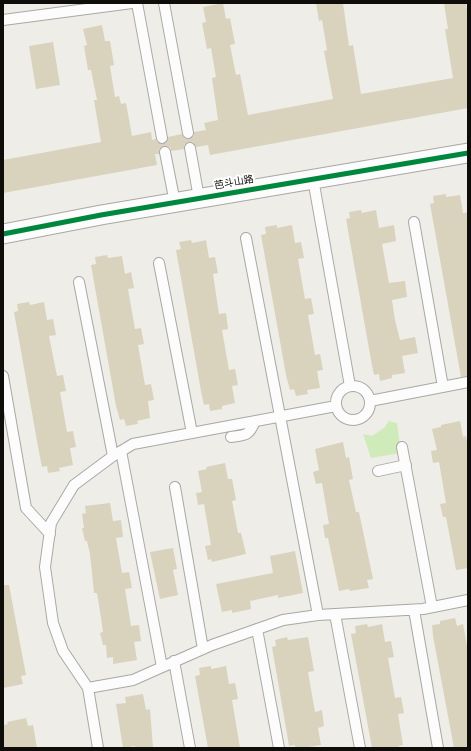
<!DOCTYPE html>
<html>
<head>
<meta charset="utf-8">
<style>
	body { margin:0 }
	#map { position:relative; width:471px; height:751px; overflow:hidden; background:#eeede8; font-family:Signika,sans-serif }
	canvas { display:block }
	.frame { position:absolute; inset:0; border:4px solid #0e0d09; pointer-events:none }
</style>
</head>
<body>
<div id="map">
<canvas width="471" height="751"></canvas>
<div class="frame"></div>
</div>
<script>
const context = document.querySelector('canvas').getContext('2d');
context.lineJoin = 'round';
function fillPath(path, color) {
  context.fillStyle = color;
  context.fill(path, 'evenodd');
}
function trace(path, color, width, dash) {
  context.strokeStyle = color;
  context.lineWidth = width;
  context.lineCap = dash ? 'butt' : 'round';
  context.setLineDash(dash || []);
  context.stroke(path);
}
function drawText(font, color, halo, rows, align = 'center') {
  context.font = font + ' Signika,"Noto Sans SC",sans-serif';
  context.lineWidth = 4;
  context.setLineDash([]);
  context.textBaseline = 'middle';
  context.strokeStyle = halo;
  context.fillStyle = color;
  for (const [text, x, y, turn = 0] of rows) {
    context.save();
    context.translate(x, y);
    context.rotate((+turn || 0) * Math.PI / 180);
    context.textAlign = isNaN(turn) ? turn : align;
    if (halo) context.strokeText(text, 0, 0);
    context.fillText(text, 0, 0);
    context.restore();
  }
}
const green = new Path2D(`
	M389,421L397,423L401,453L371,458L363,434L372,436L384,428Z`);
const building = new Path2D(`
	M223,3L226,19L230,18L235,44L230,45L236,75L240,74L248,115L333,99L324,51L327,50L322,20L319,21L316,3H343L349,46L353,45L361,94L453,78L445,29H448L444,3H466L468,16V108L210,155L208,145L196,147L193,142H188L184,145V149L171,151L170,147L164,146L159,150V154H155L157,165L3,193V160L101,142L94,100H97L91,70H88L84,46L87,45L83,29L102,25L105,41H110L114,65L110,66L115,97L119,96L121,104L126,103L132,136L151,132L152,140L156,139L157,142L163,144L166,143L168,137L182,134L185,139H190L194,136V132L206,130L204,123L218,120L212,78L216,77L211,48L207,49L202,23L206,22L203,7Z
	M53,42L60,85L36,89L29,46Z
	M446,194V197L460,195L463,213L468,212V376L461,377L430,204L434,203L433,196Z
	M361,210L362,213L376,210L379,228L394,225L396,241L382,244L389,283L405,281L407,297L392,300L395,320L400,340L415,337L418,353L402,356L405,373L392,375V378L380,381L379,374L374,375L371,360L346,219L350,218L349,212Z
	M277,225V228L292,225L295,243L301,242L304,258L298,259L305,299L311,298L314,314L308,315L315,355L320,354L323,370L317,371L320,388L307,390L308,394L296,396L294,389L290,390L286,375L261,235L266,234L265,227Z
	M191,240L192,243L206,240L209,258L215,257L218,273L213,274L219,314L226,313L228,329L222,330L229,370L235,369L238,385L232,386L235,403L222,406V409L210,411L209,404L204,405L201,391L176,250L181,249L179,242Z
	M107,255L108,258L122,256L125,274L131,272L134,288L128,289L135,329L141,328L144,344L138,345L145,385L151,384L154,400L148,401L150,418L137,421L138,424L126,426L124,419L120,420L116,406L91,265L96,264L95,257Z
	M29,302L30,305L44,302L47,320L53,319L56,335L49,336L57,376L63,375L66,391L60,392L67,432L73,431L76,447L70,448L73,465L59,468L60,471L48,473L47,466L42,467L39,452L14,312L18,311L17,304Z
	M460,421L463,437L466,436L468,446V568L456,570L446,517H443L440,504L446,503L439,462L433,463L431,451L437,450L432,429L441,427V425Z
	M343,442L346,458L349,457L353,479L349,480L356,512H359L373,579L367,580L369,588L350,591L349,589L339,591L328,538H325L323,525L329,524L322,483L316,484L313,472L319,470L315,449Z
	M225,463L228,479H232L236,500L232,501L238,533H241L246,554L212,562L211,559L208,560L205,546L211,545L204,504L198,505L196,493L202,492L198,471L207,469L206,467Z
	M110,503L113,521L121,520L123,537L116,538L122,573L129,572L132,588L125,589L131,626L139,625L141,641L134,642L137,660L113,664V657L107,658L106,645H103L100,633L103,632L101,618L97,593H94L90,554L87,541H85L82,528H84L82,514L86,513L85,506Z
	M173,548L177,569L173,570L178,595L160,599L150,552Z
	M295,551L303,593L278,598V595L250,601L251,609L232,613V610L222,612L216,584L273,573L270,556Z
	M3,585H9L26,675L21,676L23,684L3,688Z
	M455,618L457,626L463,624L468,651V748H454L433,636L432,625L440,624V621Z
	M367,624L368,627L382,624L385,642L391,641L394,657L388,658L395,698L401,697L404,713L398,714L403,745L399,746V748H372L351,634L356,633L355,626Z
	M287,637L288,640L308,637L314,671L308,672L315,712L322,710L324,726L318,728L321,745L303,748H295V745L289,746L272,647L276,646L275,640Z
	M211,666V669L226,666L229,684L235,683L238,699L232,700L240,748H208L195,676L200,675L199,668Z
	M143,694L146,710L150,709L153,748H135V746L123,748L116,704L126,703L125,697Z
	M26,718L28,726L33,725L37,748H3V725L8,724L7,722Z`);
const lane = new Path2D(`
	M137,3L162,138
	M164,3L188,133
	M3,20L132,3
	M190,148L199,198
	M165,152L175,203
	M313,179L350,386
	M414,222L443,387
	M246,238L318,615
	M159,263L192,433
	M79,282L113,456
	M3,376L26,508L50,534
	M336 403a17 17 0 1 1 34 0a17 17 0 1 1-34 0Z
	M370,401L468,382
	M231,437C246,435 249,436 255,421
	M402,447L432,607
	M121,451L162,667
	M378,471L406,465
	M175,487L203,649
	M414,610L438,748
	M335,614L360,748
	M257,629L279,748
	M174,661L190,748
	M88,688L63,651L53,623L45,567L51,523L74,485L113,456L133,444L336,406
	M98,748L88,688L133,680L212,645L283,620L318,615L423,609L468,600`);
const street = new Path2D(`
	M3,234L101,215L468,153`);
const cycleway = new Path2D(`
	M3,234L101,215L468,153`);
const streetNames = [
	["芭斗山路",234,183,-10]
];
fillPath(green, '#cfebba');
fillPath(building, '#d9d3bd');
trace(lane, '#a9a8a4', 12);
trace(street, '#a9a8a4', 21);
trace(lane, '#fcfcfc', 10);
trace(street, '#fcfcfc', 19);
trace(cycleway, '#00873e', 5);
drawText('10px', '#0e0d09', '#fff', streetNames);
</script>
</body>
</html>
